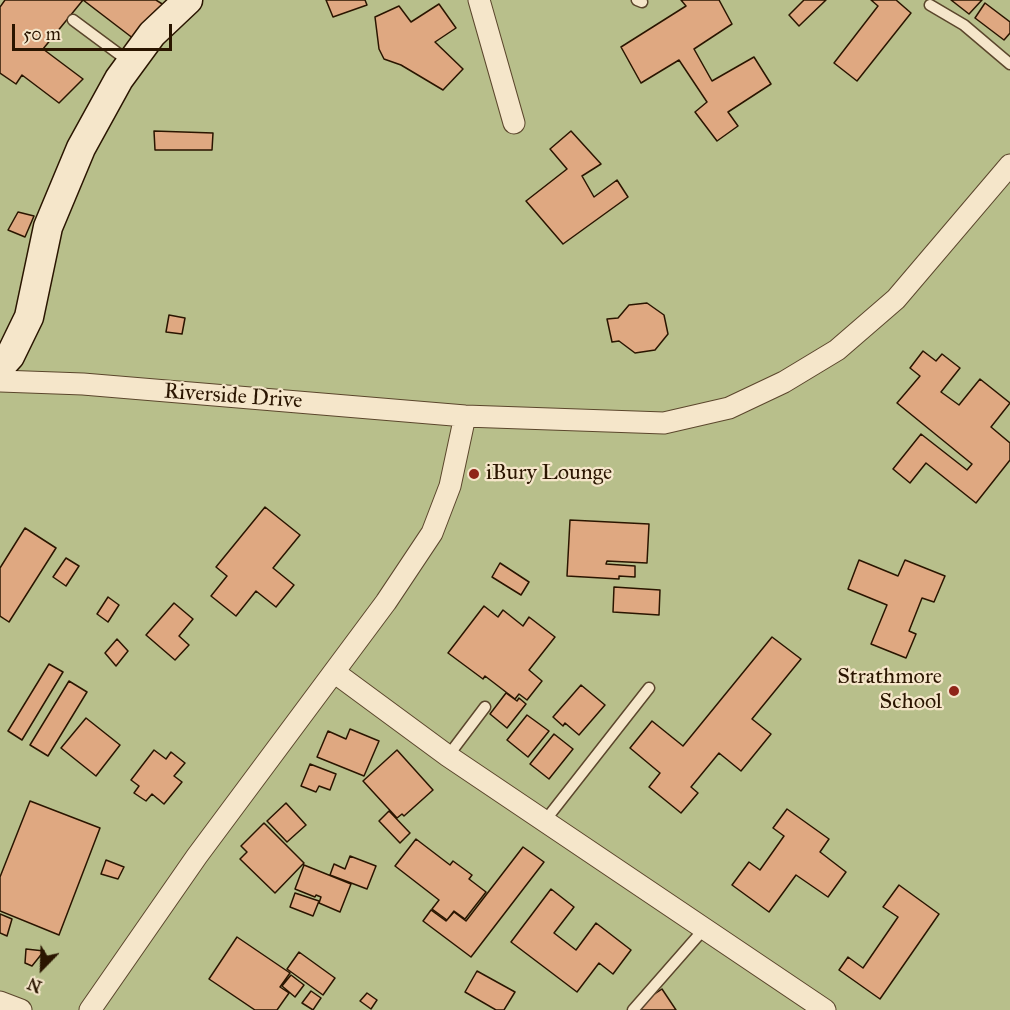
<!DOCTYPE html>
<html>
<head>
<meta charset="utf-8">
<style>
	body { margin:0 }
	#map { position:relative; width:1010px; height:1010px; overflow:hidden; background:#efd9ae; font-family:"IM FELL Great Primer",serif }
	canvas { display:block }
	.north { position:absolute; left:12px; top:938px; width:60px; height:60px; -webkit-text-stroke:4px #f5e6ca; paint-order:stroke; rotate:203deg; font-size:16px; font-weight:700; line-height:24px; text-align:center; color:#2a1500 }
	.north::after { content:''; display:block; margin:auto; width:21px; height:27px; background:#2a1500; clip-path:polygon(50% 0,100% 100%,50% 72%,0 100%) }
	.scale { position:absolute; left:12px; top:24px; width:160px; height:27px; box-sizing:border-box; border:3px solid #2a1500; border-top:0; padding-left:8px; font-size:18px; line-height:21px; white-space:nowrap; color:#2a1500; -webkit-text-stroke:4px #f5e6ca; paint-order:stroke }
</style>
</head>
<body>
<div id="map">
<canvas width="1010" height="1010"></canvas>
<div class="north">N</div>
<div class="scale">50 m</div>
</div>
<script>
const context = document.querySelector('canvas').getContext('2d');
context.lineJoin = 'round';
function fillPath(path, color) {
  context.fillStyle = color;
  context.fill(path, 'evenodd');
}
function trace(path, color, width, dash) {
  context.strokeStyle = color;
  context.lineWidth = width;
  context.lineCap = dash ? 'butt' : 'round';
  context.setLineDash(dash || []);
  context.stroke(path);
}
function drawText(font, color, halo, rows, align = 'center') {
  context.font = font + ' "IM FELL Great Primer",serif';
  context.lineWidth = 4.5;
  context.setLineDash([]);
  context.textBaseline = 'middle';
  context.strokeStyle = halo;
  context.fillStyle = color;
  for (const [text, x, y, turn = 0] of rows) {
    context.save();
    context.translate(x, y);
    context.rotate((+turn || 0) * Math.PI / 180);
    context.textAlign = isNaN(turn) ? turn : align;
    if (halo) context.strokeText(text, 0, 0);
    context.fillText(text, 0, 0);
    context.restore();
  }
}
const green = new Path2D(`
	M0,0H1010V1010H0Z`);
const building = new Path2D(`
	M5,0H83L43,49L83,79L59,103L22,75L16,84L0,73V7Z
	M83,0H156L167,7L134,39Z
	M326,0H365L367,5L333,17Z
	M681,0H719L732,24L694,49L712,81L754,57L771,84L728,112L738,126L717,141L695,112L707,102L679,60L641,83L621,47L686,6Z
	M804,0H826L799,26L789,15Z
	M871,0H896L911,13L857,81L834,63L878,6Z
	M951,0H982L969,14Z
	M985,3L1010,22V33L1004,40L975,18Z
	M439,4L456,28L435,42L463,69L443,90L401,65L384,59L379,49L375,17L399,6L411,22Z
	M154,131L213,133L212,150H155Z
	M571,131L601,164L582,176L594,197L617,180L628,197L563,244L526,201L567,169L550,149Z
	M18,212L34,216L25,237L8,230Z
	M647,303L664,315L668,334L655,350L635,353L619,341L612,342L607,319L618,318L629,305Z
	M169,315L185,318L182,334L166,332Z
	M923,351L936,361L942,354L960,368L941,392L959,405L980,379L1010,403L991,427L1010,443V460L976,503L926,463L910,483L893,469L921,434L967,470L972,464L897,403L920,376L910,368Z
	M265,507L300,535L273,568L294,585L276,607L256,591L236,616L211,596L227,576L216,567Z
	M570,520L649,524L647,563L607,561L606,564L635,566V577L619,576V579L567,576Z
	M25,528L56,548L9,622L0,616V568Z
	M66,558L79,566L66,586L53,577Z
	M859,560L898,576L905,560L945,576L934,602L922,598L909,631L916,634L906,658L871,644L887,605L848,589Z
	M500,563L529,582L521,595L492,577Z
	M614,587L660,590L659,615L613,612Z
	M108,597L119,605L108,622L97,614Z
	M174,603L193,619L179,636L189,645L175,660L146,635Z
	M484,606L498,617L503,610L523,626L529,617L555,637L529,670L542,681L527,700L519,694L515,699L485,676L483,679L448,653Z
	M772,637L801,659L752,719L771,734L741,771L719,753L691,787L698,793L681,813L649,787L660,773L630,748L652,721L683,746Z
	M117,639L128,651L116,666L105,653Z
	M49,664L63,672L22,740L8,731Z
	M69,681L87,692L48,756L30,745Z
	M581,685L605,705L579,735L565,723L563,726L553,717Z
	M506,693L517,701L519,698L526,704L507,728L490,714Z
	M527,715L549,731L528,757L507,740Z
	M86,718L120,745L96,776L61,748Z
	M350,729L379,741L364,776L317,757L328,731L346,739Z
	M554,734L573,749L549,779L530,764Z
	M154,750L166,759L171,752L185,763L174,776L182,782L164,804L152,794L146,801L134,793L139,786L131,780Z
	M397,750L433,790L404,816L402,814L397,818L363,781Z
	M310,764L336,774L330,790L319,786L316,792L301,786Z
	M30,801L100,828L59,935L0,911V877Z
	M286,803L306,825L287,842L267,821Z
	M787,809L829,839L820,852L846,872L828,897L796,875L769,912L732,885L749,862L760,870L784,836L773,828Z
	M389,811L410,833L400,843L379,821Z
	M264,823L304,863L275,893L240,859L247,852L241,846Z
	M416,839L450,865L453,861L472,875L469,879L486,892L465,919L454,911L447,920L432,909L439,900L395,866Z
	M523,847L544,862L471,957L423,921L431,910L446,921L454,912L466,921Z
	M350,856L376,866L367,889L330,875L334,864L345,869Z
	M106,860L124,867L118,879L101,874Z
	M304,865L351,884L340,912L319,903L321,897L316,895L315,897L295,889Z
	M899,885L939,914L880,999L839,970L848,957L863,968L898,917L883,907Z
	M551,889L574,907L554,933L576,950L596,923L631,950L613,974L599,963L577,992L511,942Z
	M295,893L319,901L313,916L290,907Z
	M0,914L12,919L7,936L0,933Z
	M237,937L290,973L280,987L289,993L277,1010H255L209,979Z
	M26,949L44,951L32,966L25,963Z
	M299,952L335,978L323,995L287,969Z
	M477,971L515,992L504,1010H496L465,992Z
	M291,975L304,985L295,997L282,986Z
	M662,989L676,1010H641L638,1005Z
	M311,991L321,998L313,1010L302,1003Z
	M367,993L377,1000L371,1009L360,1001Z`);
const lane = new Path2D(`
	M637,0L642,2
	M930,5L964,25L1010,64
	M73,20L131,63
	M448,756L485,707
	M544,822L649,688
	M633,1010L704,929`);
const street = new Path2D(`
	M479,0L514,123
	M0,381L83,384L465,416L664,423L729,408L784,382L837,350L896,299L1010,165
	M334,672L448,756L825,1010
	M0,1002L21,1010
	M90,1010L197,856L386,602L432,533L450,486L465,416`);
const secondary = new Path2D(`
	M0,367L10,356L29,317L48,227L81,148L119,79L152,34L188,0`);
const markers = [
	[474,474,6,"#8f2418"],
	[954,691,6,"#8f2418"]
];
const streetNames = [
	["Riverside Drive",233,397,4]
];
const poiNames = [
	["iBury Lounge",486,474],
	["Strathmore",942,678,"right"],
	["School",942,703,"right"]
];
fillPath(green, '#b8bf8b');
fillPath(building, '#dfa881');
trace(building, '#2a1500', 1.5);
trace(lane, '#5b462c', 13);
trace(street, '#5b462c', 23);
trace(secondary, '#2a1500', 31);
trace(lane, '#f5e6ca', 10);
trace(street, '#f5e6ca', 21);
trace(secondary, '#f5e6ca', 28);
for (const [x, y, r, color] of markers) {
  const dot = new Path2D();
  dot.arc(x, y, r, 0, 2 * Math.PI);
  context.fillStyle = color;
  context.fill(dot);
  trace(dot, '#f5e6ca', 2);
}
drawText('22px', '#2a1500', '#f5e6ca', streetNames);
drawText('22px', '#2a1500', '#f5e6ca', poiNames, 'left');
</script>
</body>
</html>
